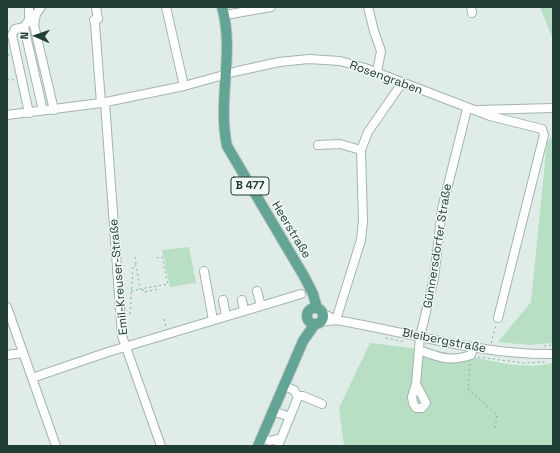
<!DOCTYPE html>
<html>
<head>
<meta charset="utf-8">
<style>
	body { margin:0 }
	#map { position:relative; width:560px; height:453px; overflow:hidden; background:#e0ece7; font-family:"Space Grotesk",sans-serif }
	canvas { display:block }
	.frame { position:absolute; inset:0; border:8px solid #203d36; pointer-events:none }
	.north { position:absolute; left:16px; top:16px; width:40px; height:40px; -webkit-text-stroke:3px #f1f8f5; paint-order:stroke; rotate:272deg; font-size:11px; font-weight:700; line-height:16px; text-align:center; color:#203d36 }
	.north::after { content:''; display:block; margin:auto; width:14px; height:18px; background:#203d36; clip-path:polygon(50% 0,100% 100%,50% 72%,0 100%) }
</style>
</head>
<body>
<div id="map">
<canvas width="560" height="453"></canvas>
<div class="frame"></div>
<div class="north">N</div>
</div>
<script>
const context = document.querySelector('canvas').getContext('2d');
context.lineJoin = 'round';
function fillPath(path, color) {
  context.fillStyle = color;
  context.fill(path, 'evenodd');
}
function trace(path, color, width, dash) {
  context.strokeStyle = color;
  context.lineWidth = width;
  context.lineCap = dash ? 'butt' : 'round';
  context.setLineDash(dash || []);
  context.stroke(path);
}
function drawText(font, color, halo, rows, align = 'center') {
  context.font = font + ' "Space Grotesk",sans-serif';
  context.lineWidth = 3;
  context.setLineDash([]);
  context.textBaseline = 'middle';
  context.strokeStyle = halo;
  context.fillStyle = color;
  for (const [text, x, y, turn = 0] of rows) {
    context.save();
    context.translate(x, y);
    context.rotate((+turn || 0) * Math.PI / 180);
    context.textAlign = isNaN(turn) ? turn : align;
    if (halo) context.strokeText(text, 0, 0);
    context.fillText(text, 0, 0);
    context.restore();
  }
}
const green = new Path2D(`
	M540,7H553V39Z
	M553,136V343L529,345L498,342L531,302L547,142Z
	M189,247L196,283L170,287L162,250Z
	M370,343C401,347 432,350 462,355C491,360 523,371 553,363V446H344L339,408Z`);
const path = new Path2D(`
	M7,19L9,24
	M7,49L9,58
	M7,79L14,80
	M135,257L136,264
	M143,289V292L160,289
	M131,291L140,289
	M130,314L133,266L136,265L140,289L168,284L162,257L156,258
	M164,319L166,327
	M386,338L404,342
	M491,343L496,325
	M544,346L553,345
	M478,357L524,363L546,362
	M470,364L468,389L497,415L495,428`);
const minor = new Path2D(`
	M41,7L36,14L34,25L54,110
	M166,7L184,86
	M368,7L374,31L381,51L377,72
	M471,7L472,13
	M225,15L271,7
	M94,20L98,19L96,7
	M95,24L101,103
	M24,27L41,102L42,107L40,111
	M105,103L122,336L161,446
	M478,110L553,108
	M29,113L12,35L15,29L24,27L29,20V7
	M7,115L101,103L184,86L238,71L279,62L309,59L340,61L365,68L490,116L542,129L544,135L498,318
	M318,145L340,144L361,150
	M204,271L213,320
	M257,291L261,306
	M223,300L226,316
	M242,300L244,311
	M7,307L56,446
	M322,313L336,320C408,332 479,355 553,354
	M336,320L361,240L363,221L361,150L368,132L402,83
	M320,322L336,320
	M419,350C441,358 449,362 471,355L473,347
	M7,355L23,353
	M32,378L108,352L301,294
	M416,384L426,403L422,408H416L413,403L412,397L416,384L420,337L434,278L442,209L467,109
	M298,396H303L322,404
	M273,411L290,417
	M262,438L270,441L281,438
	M278,446L298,397L294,390L284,386`);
const major = new Path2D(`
	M222,7C235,53 217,99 227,146L305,278L313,294L317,308
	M307 316a8 8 0 1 1 16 0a8 8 0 1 1-16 0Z
	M258,446L303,341L315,324`);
const shields = [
	[250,186,38]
];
const shieldNames = [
	["B 477",250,186]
];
const streetNames = [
	["Rosengraben",386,78,20],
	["Heerstraße",291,230,59],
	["Günnersdorfer Straße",438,246,-81],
	["Emil-Kreuser-Straße",119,277,-95],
	["Bleibergstraße",444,341,11]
];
fillPath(green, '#b8dec3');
trace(minor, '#a3b4ae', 10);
trace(major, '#c1c9c7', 12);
trace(path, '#7fb1a2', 1, [2, 3]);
trace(minor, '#fff', 8);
trace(major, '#63a494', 10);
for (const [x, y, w] of shields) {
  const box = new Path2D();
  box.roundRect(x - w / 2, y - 9, w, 18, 3);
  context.fillStyle = '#f1f8f5';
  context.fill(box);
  trace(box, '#203d36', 1);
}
drawText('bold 11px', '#203d36', null, shieldNames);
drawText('12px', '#203d36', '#f1f8f5', streetNames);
</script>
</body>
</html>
